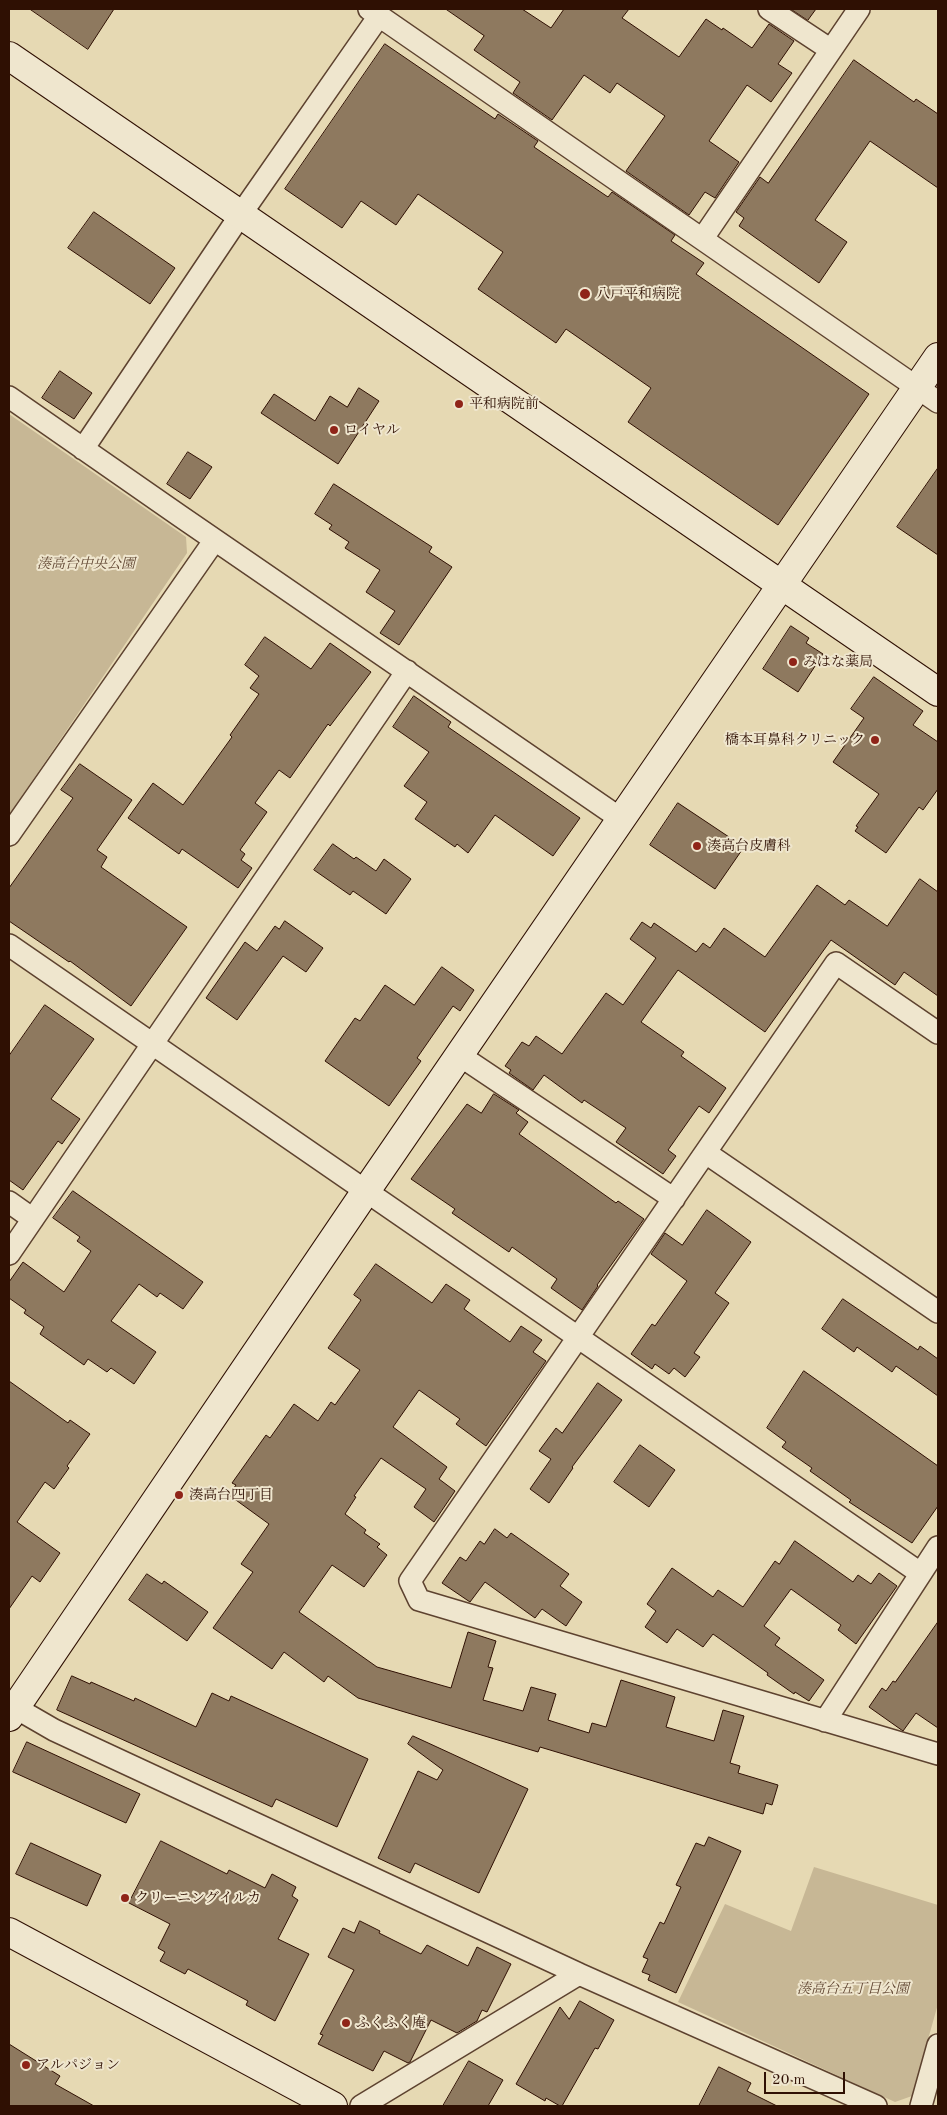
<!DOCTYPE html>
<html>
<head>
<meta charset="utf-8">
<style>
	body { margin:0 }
	#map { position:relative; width:947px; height:2115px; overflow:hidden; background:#e6d9b3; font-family:"Old Standard TT",serif }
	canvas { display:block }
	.frame { position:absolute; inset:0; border:10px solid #2f1003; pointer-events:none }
	.scale { position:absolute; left:764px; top:2072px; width:81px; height:22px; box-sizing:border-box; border:2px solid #2f1003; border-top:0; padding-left:6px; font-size:15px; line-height:18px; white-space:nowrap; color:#2f1003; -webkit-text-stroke:4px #efe6ce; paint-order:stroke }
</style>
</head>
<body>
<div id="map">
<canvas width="947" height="2115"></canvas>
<div class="frame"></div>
<div class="scale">20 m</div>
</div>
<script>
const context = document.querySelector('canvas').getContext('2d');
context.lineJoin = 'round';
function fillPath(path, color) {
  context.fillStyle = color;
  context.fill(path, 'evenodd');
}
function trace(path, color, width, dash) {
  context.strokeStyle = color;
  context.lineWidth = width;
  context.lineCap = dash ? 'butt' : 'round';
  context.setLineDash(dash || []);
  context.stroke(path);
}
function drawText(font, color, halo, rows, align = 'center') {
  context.font = font + ' "Old Standard TT","Noto Serif JP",serif';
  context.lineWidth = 4;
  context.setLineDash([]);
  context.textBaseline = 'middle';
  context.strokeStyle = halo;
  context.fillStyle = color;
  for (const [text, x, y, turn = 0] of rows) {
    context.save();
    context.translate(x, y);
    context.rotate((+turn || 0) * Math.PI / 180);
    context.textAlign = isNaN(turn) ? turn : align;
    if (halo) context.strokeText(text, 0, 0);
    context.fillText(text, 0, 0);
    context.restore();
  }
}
const green = new Path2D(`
	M9,414L186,537L187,553L9,815Z
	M814,1867L938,1905V2004L912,2096L895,2102L678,2002L725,1904L791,1931Z`);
const building = new Path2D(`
	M30,9H114L88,49Z
	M446,9H522L551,28L564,9H629L622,18L679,57L706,19L722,30L723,28L752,48L769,24L794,41L778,64L792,73L771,102L747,85L709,141L739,162L715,198L705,192L689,215L626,171L665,116L617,83L610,93L584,75L552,120L513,93L520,82L474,50L484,36Z
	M791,9H816L808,20Z
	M385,44L495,119L498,114L538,141L534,147L608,197L612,192L675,235L671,241L704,263L696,274L869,394L778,525L628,422L651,388L566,329L556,343L478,289L503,252L418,194L396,225L361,201L342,228L285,189Z
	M854,60L914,102L916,99L938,114V188L870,141L815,220L847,242L819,283L739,226L744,218L736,212L760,177L768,183Z
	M94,212L175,268L150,304L68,248Z
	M60,371L92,393L74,419L42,398Z
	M359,388L379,401L338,464L261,413L274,394L315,421L330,396L347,407Z
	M188,452L212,467L190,499L167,484Z
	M938,468V555L897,527Z
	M334,484L432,547L429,552L452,567L399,645L380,633L395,611L366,592L380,570L345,548L349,542L329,529L332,525L315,514Z
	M791,626L809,638L806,643L823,654L798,692L763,669Z
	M265,637L311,669L330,643L371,672L330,726L328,724L290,778L279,770L255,803L267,812L240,850L245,854L241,860L252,868L238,888L182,849L179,854L128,818L153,783L183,805L232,737L230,735L259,694L250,688L259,676L245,665Z
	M874,677L923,711L913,725L938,742V789L923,810L919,807L886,853L855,831L858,827L856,826L879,794L833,762L864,718L851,709Z
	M414,696L451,722L448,727L580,818L553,856L495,815L468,853L457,844L455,847L415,819L427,802L404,786L429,752L393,727Z
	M80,764L132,800L97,850L107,857L101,867L187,927L131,1006L70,961L69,962L9,921V888L73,798L61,790Z
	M678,803L744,847L715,889L650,845Z
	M333,844L354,859L356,857L376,871L384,859L411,879L386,914L353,891L350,895L314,870Z
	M920,879L938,892V996L904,972L895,985L831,940L765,1032L678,970L641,1022L684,1052L681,1056L726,1088L709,1113L699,1106L668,1150L676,1156L663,1174L616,1142L626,1128L584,1100L582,1103L544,1075L533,1090L509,1073L511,1070L505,1066L522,1042L529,1046L536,1036L562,1054L606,993L623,1005L656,958L630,939L642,922L651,928L654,923L696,952L703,943L710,948L724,928L765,957L817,885L845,905L849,900L887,926Z
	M285,921L323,948L306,972L283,956L237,1020L206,998L245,942L257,951L275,926L279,929Z
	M442,967L474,990L460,1011L453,1006L417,1058L421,1061L389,1106L325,1061L355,1018L360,1021L385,985L414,1005Z
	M45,1005L94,1039L51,1099L80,1119L62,1144L58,1141L23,1190L9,1180V1056Z
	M494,1094L519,1110L516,1113L528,1122L519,1134L616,1203L618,1201L644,1219L597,1285L598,1286L582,1310L551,1288L557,1279L512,1247L509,1252L452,1213L455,1209L411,1179L467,1104L481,1113Z
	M73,1191L203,1282L183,1309L160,1293L157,1297L139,1284L111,1321L156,1352L134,1384L111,1368L107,1372L88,1359L84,1365L40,1334L44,1327L24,1313L26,1310L9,1298V1282L23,1262L64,1292L91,1251L77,1241L80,1237L53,1218Z
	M707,1210L751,1242L715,1293L729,1303L694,1353L700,1357L685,1377L674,1368L669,1374L655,1364L652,1369L631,1354L652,1324L655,1326L687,1281L651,1254L665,1233L682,1245Z
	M376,1264L432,1303L446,1284L470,1300L464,1309L510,1342L521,1326L542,1340L533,1352L546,1361L486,1446L456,1424L460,1419L419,1390L393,1427L447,1467L439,1479L455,1491L434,1522L414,1507L426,1489L381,1458L354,1496L356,1497L345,1514L366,1530L364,1533L380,1544L377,1547L387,1555L364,1587L332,1565L299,1612L377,1667L451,1688L468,1632L496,1641L488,1667L493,1668L483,1700L523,1711L531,1687L556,1694L548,1720L589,1733L592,1723L606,1727L621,1680L675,1697L666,1727L714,1741L723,1710L744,1716L730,1763L740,1766L738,1773L778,1785L772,1805L766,1803L763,1814L540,1747L538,1752L358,1698L328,1676L324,1682L284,1652L272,1669L213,1628L253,1572L241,1564L269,1524L229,1495L236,1485L232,1483L266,1435L270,1438L294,1404L318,1421L331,1402L335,1405L360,1370L328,1348L361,1300L354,1295Z
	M843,1299L918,1350L920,1346L938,1359V1396L896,1366L892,1372L857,1347L854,1352L822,1329Z
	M804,1371L938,1466V1506L912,1543L849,1502L851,1500L810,1471L812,1468L782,1447L786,1442L767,1428Z
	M9,1381L68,1423L70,1420L90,1434L67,1466L69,1468L54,1489L45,1482L17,1522L60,1553L40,1582L32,1576L9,1609Z
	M598,1383L622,1400L572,1467L573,1468L549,1503L530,1489L551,1459L539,1451L556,1428L562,1433Z
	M640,1445L675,1470L649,1507L614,1482Z
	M495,1529L507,1538L511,1533L569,1574L560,1586L582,1602L566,1626L542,1609L535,1618L485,1582L470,1602L442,1583L460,1557L466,1561L480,1541L484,1544Z
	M795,1541L853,1582L858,1575L871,1584L879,1573L897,1586L856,1644L838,1630L841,1625L791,1589L764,1626L780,1638L775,1645L824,1680L809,1701L795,1692L794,1694L767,1675L768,1673L713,1634L703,1647L677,1629L667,1643L645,1627L656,1611L647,1604L672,1568L713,1597L718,1590L743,1607L775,1561L779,1564Z
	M147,1574L162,1584L164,1581L208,1612L187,1641L129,1600Z
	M938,1622V1728L916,1713L903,1731L869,1707L882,1688L886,1691L893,1681L895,1682Z
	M72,1676L90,1684L91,1682L134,1701L135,1698L196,1727L212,1693L229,1701L231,1696L368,1759L337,1827L276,1799L272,1807L57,1710Z
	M413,1736L528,1789L479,1893L415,1863L410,1873L378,1858L418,1771L437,1780L443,1770L408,1744Z
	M27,1742L140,1794L126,1823L13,1772Z
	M709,1837L741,1851L676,1993L648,1980L650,1975L642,1972L648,1959L643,1957L660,1922L664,1924L681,1887L676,1885L696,1843L704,1846Z
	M161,1841L227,1874L229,1870L265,1888L272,1874L296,1887L292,1896L298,1900L278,1939L309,1954L275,2021L246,2005L248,2001L188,1969L185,1974L160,1961L165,1952L158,1948L170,1924L129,1903Z
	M31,1843L101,1875L87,1906L16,1874Z
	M360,1921L380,1931L379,1933L421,1954L427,1945L468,1966L477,1947L511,1964L487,2012L482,2010L477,2021L457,2033L431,2020L410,2062L408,2063L384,2051L373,2071L318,2044L323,2035L320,2034L354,1970L328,1957L343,1928L354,1933Z
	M580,2001L614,2020L598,2049L595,2048L562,2106H560L546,2098L545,2101L516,2084L560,2007L569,2019Z
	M9,2044L60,2076L55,2084L94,2106H9Z
	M469,2061L503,2080L488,2106H443Z
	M719,2067L751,2083L747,2091L777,2106H699Z`);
const street = new Path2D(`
	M369,9L938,402
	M769,9L831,50
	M703,238L859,9
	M9,397C212,539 416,679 621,819
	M83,449L241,214L379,16
	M9,835L214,541
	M9,945L920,1573
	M938,1033L836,963L410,1581L419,1600L938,1754
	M459,1055L674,1199
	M706,1153L938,1312
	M9,1202L33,1219
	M9,1254L407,671
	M9,1704L54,1730L579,1974L361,2106
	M825,1721L938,1547
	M579,1974L876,2106
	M921,2106L938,2045`);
const secondary = new Path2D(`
	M9,56L938,692
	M9,1717L366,1191L938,357
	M9,1932L333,2106`);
const markers = [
	[585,294,6,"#8f2418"],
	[459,404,5,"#8f2418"],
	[334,430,5,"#8f2418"],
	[793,662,5,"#8f2418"],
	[875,740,5,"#8f2418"],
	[697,846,5,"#8f2418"],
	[179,1495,5,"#8f2418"],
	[125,1898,5,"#8f2418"],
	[346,2023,5,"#8f2418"],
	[26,2065,5,"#8f2418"]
];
const poiNames = [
	["八戸平和病院",596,294],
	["平和病院前",469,404],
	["ロイヤル",344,430],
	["みはな薬局",803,662],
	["橋本耳鼻科クリニック",865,740,"right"],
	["湊高台皮膚科",707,846],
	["湊高台四丁目",189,1495],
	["クリーニングイルカ",135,1898],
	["ふくふく庵",356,2023],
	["アルパジョン",36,2065]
];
const parkNames = [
	["湊高台中央公園",86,564],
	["湊高台五丁目公園",853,1989]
];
fillPath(green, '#c7b795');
fillPath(building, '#8e795f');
trace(building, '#2f1003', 1);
trace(street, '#5d422f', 24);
trace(secondary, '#2f1003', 30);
trace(street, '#efe6ce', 21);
trace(secondary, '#efe6ce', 28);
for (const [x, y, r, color] of markers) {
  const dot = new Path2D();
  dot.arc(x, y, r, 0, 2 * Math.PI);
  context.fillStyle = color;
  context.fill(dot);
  trace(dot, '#efe6ce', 2);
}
drawText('14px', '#2f1003', '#efe6ce', poiNames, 'left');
drawText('italic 14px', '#644a36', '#efe6ce', parkNames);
</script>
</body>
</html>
